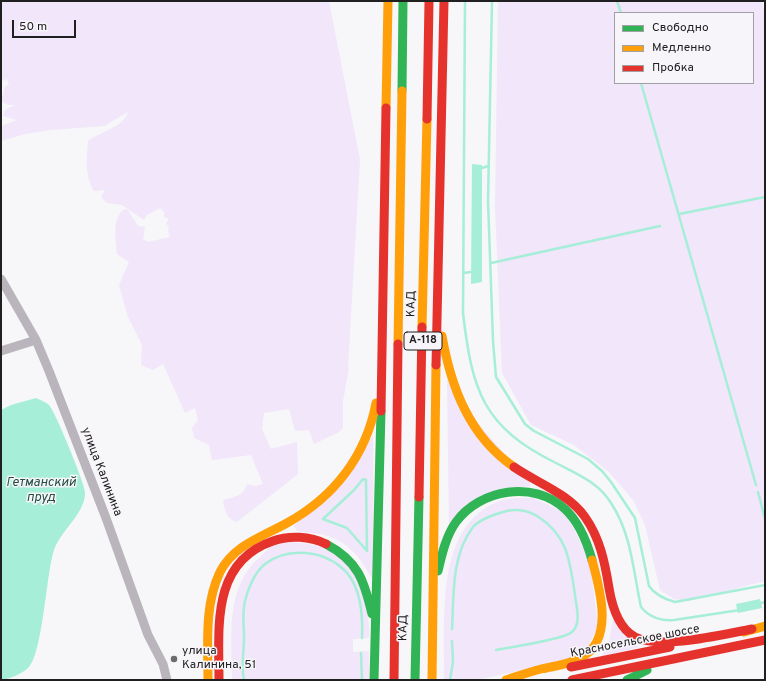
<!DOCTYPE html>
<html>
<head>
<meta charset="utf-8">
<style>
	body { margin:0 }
	#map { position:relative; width:766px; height:681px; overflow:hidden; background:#f7f6f8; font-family:Overpass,sans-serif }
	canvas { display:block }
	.frame { position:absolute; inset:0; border:2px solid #212021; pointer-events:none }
	.legend { position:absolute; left:614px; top:12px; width:140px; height:72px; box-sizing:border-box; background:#f7f5f9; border:1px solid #a1a0a3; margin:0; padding:5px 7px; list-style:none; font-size:12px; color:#212021 }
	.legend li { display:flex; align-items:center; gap:8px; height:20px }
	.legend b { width:20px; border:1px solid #a1a0a3 }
	.scale { position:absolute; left:12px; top:20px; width:64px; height:18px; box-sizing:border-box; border:2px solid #212021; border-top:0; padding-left:5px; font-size:12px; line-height:14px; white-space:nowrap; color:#212021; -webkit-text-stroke:3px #f7f5f9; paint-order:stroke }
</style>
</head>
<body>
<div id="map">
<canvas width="766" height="681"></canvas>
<div class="frame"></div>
<ul class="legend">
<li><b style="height:5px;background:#30b455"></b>Свободно</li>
<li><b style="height:5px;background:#ff9f0a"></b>Медленно</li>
<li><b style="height:5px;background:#e5322d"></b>Пробка</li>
</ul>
<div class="scale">50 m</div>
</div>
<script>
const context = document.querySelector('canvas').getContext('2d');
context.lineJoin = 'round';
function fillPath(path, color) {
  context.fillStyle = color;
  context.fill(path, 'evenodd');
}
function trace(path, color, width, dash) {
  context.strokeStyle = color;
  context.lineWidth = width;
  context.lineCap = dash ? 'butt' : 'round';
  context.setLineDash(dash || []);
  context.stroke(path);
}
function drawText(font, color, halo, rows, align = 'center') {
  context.font = font + ' Overpass,sans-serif';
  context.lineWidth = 3;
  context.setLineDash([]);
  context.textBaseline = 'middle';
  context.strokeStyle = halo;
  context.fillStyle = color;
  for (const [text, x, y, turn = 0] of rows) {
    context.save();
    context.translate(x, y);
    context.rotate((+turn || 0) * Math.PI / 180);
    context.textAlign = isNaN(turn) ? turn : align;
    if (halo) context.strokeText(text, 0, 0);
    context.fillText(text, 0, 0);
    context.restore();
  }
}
const green = new Path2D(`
	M1,1H329L360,160L348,367L349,368L343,401V428L339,432L314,444L309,430L295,431L289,409L264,413L262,429L271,449L297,442L298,474L237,522C226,519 225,510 223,500C234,497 244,496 247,484L255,486L263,484L251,455L212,460L209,445L194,438L192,428L198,420L195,408L185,413L163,364L153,370L141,365L142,345L128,317L119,285L129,262L117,254C116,239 111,218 125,209L128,210L138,226L145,227L143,239L148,242L170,237L168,231L169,226L166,224L169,219L163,216L165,213L160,208L147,215L144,220L122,205L107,203L101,197L105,190L94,191C84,175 87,158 88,141C100,132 124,127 128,112L104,126L50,130L25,134L1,141V126L17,120L3,116L5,110L15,105H8L1,101L5,87L9,84L7,79L1,81Z
	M498,1H762L765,17V581L689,601L674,599L660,590L645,525L633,500L609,472L574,445L531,425L502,373L495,207ZM615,13H753V83H615Z
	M447,377L454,396L530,483V486L506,489L449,527Z
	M373,436L374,582C365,565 352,545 333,538C321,533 308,533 297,531L294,526Z
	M516,498H533L562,511L570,521L590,562L598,628L585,650L566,661L476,680H444C446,624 433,531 495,503C501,500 509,499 516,498Z
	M291,542C334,545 354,559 364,601C368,614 370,625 369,638L353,639V652L369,651V680H232C232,637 224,587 261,556C264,553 268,548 273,546C278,544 285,543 291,542Z
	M613,618L632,642L639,647L601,657L609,642Z`);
const water = new Path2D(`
	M472,164L482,165V282L471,284Z
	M36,398C40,400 46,402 49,405C55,411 85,484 85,492C86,513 60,531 54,550C46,574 43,654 28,668C23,673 8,680 1,680V410L11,405Z
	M760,599L762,608L738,613L736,604Z`);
const stream = new Path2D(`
	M465,1L463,313C472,391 483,427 556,463C577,474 598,482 611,503C632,535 633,571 641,607C650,618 661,621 674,620L740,610
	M492,1L488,201L493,341L496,377L525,424L534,431L588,459L602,471L611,482L635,518L649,586C655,595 664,599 675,602L765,585
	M617,1L621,13
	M641,83L756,485
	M482,168L488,166
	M679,214L765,197
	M491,263L660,226
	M463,273L471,272
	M363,479L366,480L367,551L347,528L323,519L354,490Z
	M758,492L765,519
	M758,604L765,602
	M452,629C454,595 451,556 473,527C480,519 493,515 503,512C514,508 527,510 537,516C568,535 570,562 575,595C576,606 582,623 572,632C563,640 510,647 496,650
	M361,653L362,680
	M244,680C241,667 244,651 244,637C244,626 242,612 245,601C248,588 255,572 265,564C287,547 322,550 342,568C361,584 363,616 362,638
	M450,680L453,662L452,641`);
const street = new Path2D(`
	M1,279L36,340L49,371L106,518L148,635L163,664L167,680
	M1,351L36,340`);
const fast = new Path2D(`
	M402,91L403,1
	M326,544C358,561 364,580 372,614
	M438,571C442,554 446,536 456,522C480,489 534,480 565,509C579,522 587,542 592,560
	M374,680L381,411
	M415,680L419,497
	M627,680L647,670`);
const slow = new Path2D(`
	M386,108L388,1
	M422,327L427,119
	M442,336C451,387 469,436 514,467
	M398,344L402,91
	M744,632L765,626
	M208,680C208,645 204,605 220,572C234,545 262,537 287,523C334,497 366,456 376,403
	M432,680L436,365
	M506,680C518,676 529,672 541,669C554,666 568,665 580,658C615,641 600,589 592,560`);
const jam = new Path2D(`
	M427,119L429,1
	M436,365L444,1
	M381,411L386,108
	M514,467C537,483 568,493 585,517C600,538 605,563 609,588C612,606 618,628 635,637C661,650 724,634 752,629
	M419,497L422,327
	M571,667L670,647
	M219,680C219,627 211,562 273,541C289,535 310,536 326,544
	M394,680L398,344
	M572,680L765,640`);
const markers = [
	[174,659,4,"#6c6b6c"]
];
const shields = [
	[423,341,38]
];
const shieldNames = [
	["А-118",423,341]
];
const streetNames = [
	["КАД",412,304,-89],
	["улица Калинина",101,472,69],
	["КАД",404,628,-89],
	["Красносельское шоссе",635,642,-11]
];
const poiNames = [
	["улица",182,652],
	["Калинина, 51",182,666]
];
const waterNames = [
	["Гетманский",41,483],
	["пруд",41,498]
];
fillPath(green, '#f1e6fa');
fillPath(water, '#a6eed8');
trace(stream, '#a6eed8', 2.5);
trace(street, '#bab5bc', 9);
trace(fast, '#30b455', 9);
trace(slow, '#ff9f0a', 9);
trace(jam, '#e5322d', 9);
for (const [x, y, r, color] of markers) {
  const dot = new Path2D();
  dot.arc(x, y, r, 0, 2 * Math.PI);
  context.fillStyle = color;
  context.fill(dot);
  trace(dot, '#f7f5f9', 1.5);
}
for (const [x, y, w] of shields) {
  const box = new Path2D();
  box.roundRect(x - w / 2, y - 9, w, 18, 3);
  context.fillStyle = '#f7f5f9';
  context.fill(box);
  trace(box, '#212021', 1);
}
drawText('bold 11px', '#212021', null, shieldNames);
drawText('12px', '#212021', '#f7f5f9', streetNames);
drawText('12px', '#212021', '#f7f5f9', poiNames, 'left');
drawText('italic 13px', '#224f41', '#f7f5f9', waterNames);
</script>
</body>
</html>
